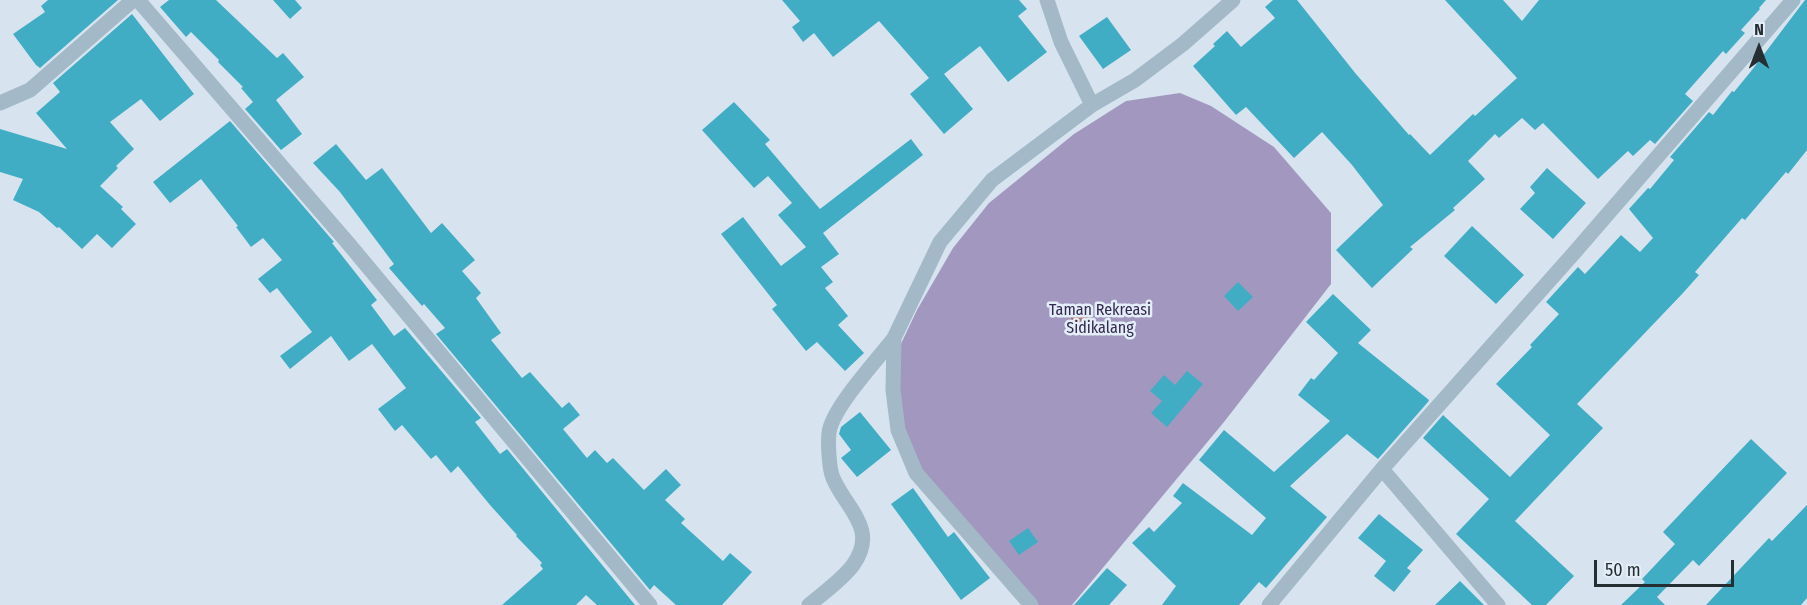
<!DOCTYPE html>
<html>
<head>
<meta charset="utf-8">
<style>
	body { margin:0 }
	#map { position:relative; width:1807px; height:605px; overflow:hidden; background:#d7e4f0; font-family:"Fira Sans Condensed",sans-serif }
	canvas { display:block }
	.north { position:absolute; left:1729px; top:18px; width:60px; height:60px; -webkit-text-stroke:4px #e3eef8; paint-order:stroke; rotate:0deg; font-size:16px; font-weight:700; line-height:24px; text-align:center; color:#252f33 }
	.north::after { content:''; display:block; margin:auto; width:21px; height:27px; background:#252f33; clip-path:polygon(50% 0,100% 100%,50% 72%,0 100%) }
	.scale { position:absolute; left:1594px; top:560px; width:140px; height:27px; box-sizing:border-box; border:3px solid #252f33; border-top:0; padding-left:8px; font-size:18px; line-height:21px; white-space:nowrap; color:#252f33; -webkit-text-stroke:4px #e3eef8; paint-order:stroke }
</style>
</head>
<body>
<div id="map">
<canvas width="1807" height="605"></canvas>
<div class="north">N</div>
<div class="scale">50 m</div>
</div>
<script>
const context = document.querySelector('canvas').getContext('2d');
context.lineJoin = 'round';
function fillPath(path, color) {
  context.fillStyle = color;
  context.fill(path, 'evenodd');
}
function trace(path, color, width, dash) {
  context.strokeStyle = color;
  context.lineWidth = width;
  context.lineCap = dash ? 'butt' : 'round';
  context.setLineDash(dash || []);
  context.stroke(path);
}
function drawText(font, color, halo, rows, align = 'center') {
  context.font = font + ' "Fira Sans Condensed",sans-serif';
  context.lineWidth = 5;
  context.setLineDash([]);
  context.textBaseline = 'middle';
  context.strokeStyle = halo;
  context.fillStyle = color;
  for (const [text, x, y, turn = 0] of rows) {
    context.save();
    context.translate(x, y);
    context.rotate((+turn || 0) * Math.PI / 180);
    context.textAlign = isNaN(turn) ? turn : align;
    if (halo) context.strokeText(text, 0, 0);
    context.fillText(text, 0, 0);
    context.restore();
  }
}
const green = new Path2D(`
	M1180,93L1211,106L1274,147L1331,213V284L1224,422L1072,605H1029L915,462L892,415L899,348L917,310L953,248L989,203L1074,134L1126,101Z`);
const water = new Path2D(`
	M1070 323a11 11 0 1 1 22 0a11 11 0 1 1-22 0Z`);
const building = new Path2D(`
	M48,0H118L40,68L36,65L13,34L45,12L41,6Z
	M169,0H216L277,58L283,53L304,77L276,100L302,134L281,150L245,109L253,102L241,88L243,87L218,62L219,60L191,32L186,37L160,7Z
	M273,0H295L302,8L290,19Z
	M782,0H1019L1027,9L1018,16L1047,52L1008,82L980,46L944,74L973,109L944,134L910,94L929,78L879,21L833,57L814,33L803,42L792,27L800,21Z
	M1273,0H1297L1356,74L1409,135L1410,134L1430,155L1473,114L1475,116L1517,78L1445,0H1503L1522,21L1539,0H1766L1759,8L1760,9L1741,30L1745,33L1726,54L1723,51L1685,94L1693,101L1655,144L1650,140L1633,156L1628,151L1598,179L1543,123L1535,130L1522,118L1499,138L1495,134L1468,161L1485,179L1453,208L1455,210L1410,247L1413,249L1372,288L1336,250L1383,205L1352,165L1322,132L1294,158L1246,107L1236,115L1193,66L1215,46L1213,44L1227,31L1241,47L1275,18L1265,7Z
	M1805,0H1807V150L1788,174L1786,172L1745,220L1742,218L1695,272L1699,275L1683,293L1577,404L1603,428L1515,521L1574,576L1546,605H1532L1456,534L1489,499L1423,438L1443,415L1510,477L1550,435L1496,384L1532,347L1530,345L1559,314L1546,302L1578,267L1585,274L1621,235L1640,252L1653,238L1629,209L1648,188L1650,189L1674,160L1670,157L1709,112L1713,115L1732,91L1734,92L1752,70Z
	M132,14L194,94L160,121L141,99L110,122L134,149L116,166L118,168L100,186L123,207L121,209L136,224L112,248L97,234L82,249L59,227L57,228L39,212L13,200L23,179L0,172V129L67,149L36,113L60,92L53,83Z
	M1107,17L1131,50L1103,69L1079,36Z
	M734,102L770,140L765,144L820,209L911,139L923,155L823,233L839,254L821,267L833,282L825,288L848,316L838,325L864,353L845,371L817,342L806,351L772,309L777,305L721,234L743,217L781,266L806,247L778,215L792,203L768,176L754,188L702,130Z
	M230,121L334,242L332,243L377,300L371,305L394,336L405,328L481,418L475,422L500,454L507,449L635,605H597L586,595L576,605H502L543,569L540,565L542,563L516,536L517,535L490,505L458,466L451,473L436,455L431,459L402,425L395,431L378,409L406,388L372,344L349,361L331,336L290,369L280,356L312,332L277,288L270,293L258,279L282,260L263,238L251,247L236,227L238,226L201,179L170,203L153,182Z
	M336,144L366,180L382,168L431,233L442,223L475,260L462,271L481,293L476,298L501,333L491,340L522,378L530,372L562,408L569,402L580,415L563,429L587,458L595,450L607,463L613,458L644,490L666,469L681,485L665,500L685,519L681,523L723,561L730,553L752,572L722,605H676L654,585L650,590L436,334L445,328L424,304L422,306L389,268L394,264L340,192L313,163Z
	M1547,168L1586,203L1553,239L1520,209L1535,193L1530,187Z
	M1472,226L1524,275L1496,304L1444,256Z
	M1238,282L1253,297L1238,311L1224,296Z
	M1333,294L1371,330L1358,343L1429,400L1428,402L1378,459L1347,434L1290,486L1327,517L1266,588L1259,582L1239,605H1162L1176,586L1132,543L1149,527L1154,532L1182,503L1173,496L1183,483L1252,535L1266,518L1199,460L1224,430L1274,472L1330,421L1298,395L1311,378L1314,380L1338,353L1306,322Z
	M1187,371L1203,384L1167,427L1151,413L1162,401L1150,391L1164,375L1175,385Z
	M860,412L891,450L857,477L841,458L851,450L839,434L841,427Z
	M1751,439L1787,473L1699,566L1693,560L1657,597L1665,605H1621L1645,582L1642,579L1675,544L1663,532Z
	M913,488L948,537L954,532L990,578L961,600L891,504Z
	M1807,505V598L1801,605H1706L1769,538L1772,541Z
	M1379,514L1423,550L1407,568L1411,571L1394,592L1374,576L1386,561L1358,538Z
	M1028,528L1038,542L1019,555L1009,541Z
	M1107,568L1127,585L1109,605H1074Z
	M1460,581L1484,605H1435Z`);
const minor = new Path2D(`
	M138,0L348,243L650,605
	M1047,0L1061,42L1092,105
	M0,103L30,90L133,0
	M1382,469L1498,605
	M809,605C823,593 842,580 853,565C879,529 846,509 833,478C829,469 827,438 830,428C837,403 877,360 894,338
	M1031,605L916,473L898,430L893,390L894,338L940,242L992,180L1092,105L1135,80L1183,44L1233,0
	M1269,605L1382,469L1574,253L1793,0`);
const parkNames = [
	["Taman Rekreasi",1100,311],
	["Sidikalang",1100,329]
];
fillPath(green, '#a297bf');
fillPath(water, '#ad7677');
fillPath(building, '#40adc5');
trace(minor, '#a3b9c8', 15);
drawText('16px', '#352951', '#e3eef8', parkNames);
</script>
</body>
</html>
